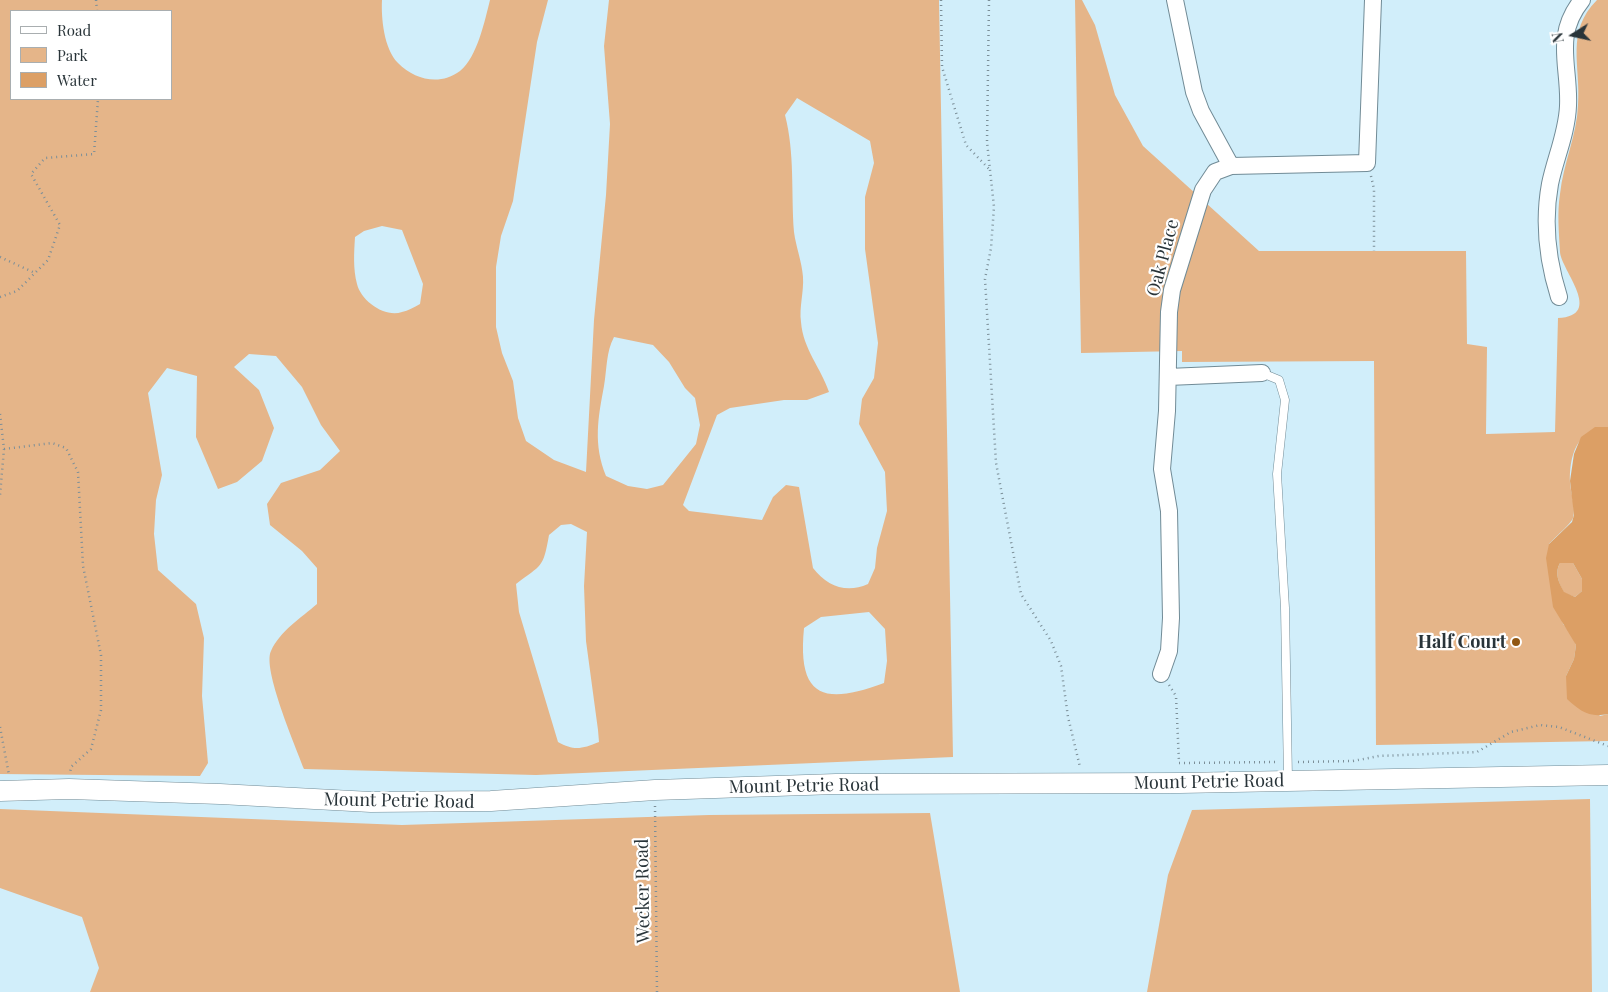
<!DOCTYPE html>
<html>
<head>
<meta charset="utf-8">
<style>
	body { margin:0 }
	#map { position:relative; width:1608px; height:992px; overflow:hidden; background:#d1eefa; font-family:"Playfair Display",serif }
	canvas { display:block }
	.legend { position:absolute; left:10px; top:10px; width:162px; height:90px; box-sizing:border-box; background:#fff; border:1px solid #a9aeb0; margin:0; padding:6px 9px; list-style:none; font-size:15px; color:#293439 }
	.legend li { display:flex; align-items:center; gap:10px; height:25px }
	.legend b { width:25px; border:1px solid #a9aeb0 }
	.north { position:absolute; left:1548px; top:10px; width:50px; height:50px; -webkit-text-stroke:4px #fff; paint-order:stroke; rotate:260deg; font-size:14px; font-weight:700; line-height:20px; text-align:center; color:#293439 }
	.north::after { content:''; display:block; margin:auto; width:18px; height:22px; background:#293439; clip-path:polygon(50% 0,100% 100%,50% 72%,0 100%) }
</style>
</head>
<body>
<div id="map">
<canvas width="1608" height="992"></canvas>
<ul class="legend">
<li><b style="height:6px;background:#fff"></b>Road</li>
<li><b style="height:14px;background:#e5b589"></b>Park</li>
<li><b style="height:14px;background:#dc9f65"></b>Water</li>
</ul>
<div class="north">N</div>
</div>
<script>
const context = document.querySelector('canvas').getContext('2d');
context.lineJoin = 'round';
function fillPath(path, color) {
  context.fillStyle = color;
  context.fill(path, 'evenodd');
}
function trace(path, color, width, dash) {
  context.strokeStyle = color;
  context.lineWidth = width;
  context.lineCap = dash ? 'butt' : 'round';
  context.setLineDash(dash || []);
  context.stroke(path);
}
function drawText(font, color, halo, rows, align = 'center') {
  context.font = font + ' "Playfair Display",serif';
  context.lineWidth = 4.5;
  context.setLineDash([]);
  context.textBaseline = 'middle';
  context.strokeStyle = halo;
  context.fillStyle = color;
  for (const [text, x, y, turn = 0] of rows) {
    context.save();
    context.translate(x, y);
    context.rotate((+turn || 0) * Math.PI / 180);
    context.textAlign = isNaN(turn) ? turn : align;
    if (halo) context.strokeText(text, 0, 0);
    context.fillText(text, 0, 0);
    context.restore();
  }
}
const green = new Path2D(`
	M0,0H382C381,18 384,49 398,63C415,80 440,86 460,71C477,58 485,20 490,0H548L537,42L513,201L501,236L496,267V327L502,353L513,381L518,418L526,441L554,460L586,472L594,320L606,195L610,124L604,46L609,0H939L953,757L536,775L304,769C296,747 262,669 271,651C280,631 301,618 317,604V568L302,551L270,525L267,504L281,483L320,470L340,451L321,425L302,387L276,356L249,354L234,367L259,390L274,428L262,461L237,482L218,489L196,437L197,376L167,368L148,393L162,475L156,500L154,534L158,570L196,604L204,638L202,696L208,763L200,776L0,774ZM11,11H171V99H11ZM797,98L870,141L874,163L865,197V249L878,343L874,378L862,399L859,424L885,472L887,511L877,548L875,568L868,584C846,594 827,586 813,568L799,487L786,485L773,497L762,520L689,511L683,505L717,415L730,408L784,400H807L829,392C821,368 803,349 801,322C799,307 804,292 803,277C802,262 796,247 794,232C791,192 795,154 785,115ZM382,226L402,230L423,284L420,304C414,307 408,311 402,312C385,318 361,301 357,284C353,269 354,253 355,237L364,231ZM614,337L653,345L669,362L685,388L695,398L700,425L696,444L663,485L647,489L628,486L606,476C593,444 598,418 604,386C607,369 606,352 614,337ZM571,524L587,532L584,586L586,641L598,730L599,742C582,749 574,751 558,742L519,612L516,584C542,564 543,569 549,535L561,525ZM869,612L885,629L887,661L884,683C825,705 797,699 804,628L821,617Z
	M1075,0H1082L1095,25L1115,95L1143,146L1259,251H1466L1467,344L1487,347L1486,434L1555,432L1558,318C1605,316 1561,270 1560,252C1559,233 1557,213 1560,194C1563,164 1577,135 1578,105C1581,65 1565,32 1597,0H1608V427C1577,428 1569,456 1570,483C1571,494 1576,508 1573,518C1571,524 1554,538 1549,544L1563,624L1572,635L1576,645L1574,659L1566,676L1600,716L1608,714V741L1376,745L1374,361L1182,362V351L1081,353Z
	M1560,563H1573L1582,579V591L1575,597L1564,593C1559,583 1554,573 1560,563Z
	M1590,799L1592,992H1147L1168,875L1192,810Z
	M0,809L402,825L709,815L930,813L960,992H90L99,968L82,917L0,888Z`);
const water = new Path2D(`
	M1595,427H1608V714C1589,718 1580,711 1567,699L1566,676L1574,659L1576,645L1553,607L1546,558L1549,544L1572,522L1574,515L1570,481L1574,454L1581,437ZM1573,563L1582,579V591L1575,597L1564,592C1559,583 1554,573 1560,563Z`);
const path = new Path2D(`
	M96,0L97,11
	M941,0L942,67L966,145L990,170
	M989,0L987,142L994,207L991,248L985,279L996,463L1021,594L1051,641L1061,666L1068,717L1080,767
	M1371,176L1374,189V251
	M0,257L35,273
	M0,297L17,291L48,260L60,225L31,174L45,158L94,154L98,99
	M0,414L4,449L0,495
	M4,449L52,443L66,448L78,472L83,566L101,655V710L91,749L71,767L70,773
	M1169,685L1176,696L1179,762
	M0,727L9,775
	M1298,762L1353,761L1379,756L1477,752L1511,732L1540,725L1559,727L1608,746
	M1179,763L1277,762
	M655,806L657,992`);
const service = new Path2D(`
	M1262,373L1279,380L1285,400L1277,474L1285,608L1288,779`);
const minor = new Path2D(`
	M1175,0L1194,92L1201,111L1231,166
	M1559,297C1548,262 1543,222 1550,184C1555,159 1567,133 1568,106C1570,66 1553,36 1582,0
	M1168,377L1262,373
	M1161,674L1169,651L1171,618L1169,511L1162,469L1167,411L1169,312L1172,290L1203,190L1215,172L1231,166L1367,163L1373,0`);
const tertiary = new Path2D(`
	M0,791L69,789L220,794L371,802L491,801L655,790L836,784L1180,783L1608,775`);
const markers = [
	[1516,642,5,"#915713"]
];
const streetNames = [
	["Oak Place",1163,258,-75],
	["Mount Petrie Road",1209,782,-1],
	["Mount Petrie Road",804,786,-1],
	["Mount Petrie Road",399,801,1],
	["Wecker Road",643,891,-91]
];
const poiNames = [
	["Half Court",1506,642]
];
fillPath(green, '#e5b589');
fillPath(water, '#dc9f65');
trace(service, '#718b96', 9);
trace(minor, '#718b96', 18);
trace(tertiary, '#718b96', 21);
trace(path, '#7c8f98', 2.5, [1, 4]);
trace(service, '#fff', 8);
trace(minor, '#fff', 16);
trace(tertiary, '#fff', 20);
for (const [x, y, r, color] of markers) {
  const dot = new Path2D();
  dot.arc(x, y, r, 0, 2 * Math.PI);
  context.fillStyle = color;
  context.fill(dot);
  trace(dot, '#fff', 2);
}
drawText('18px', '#293439', '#fff', streetNames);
drawText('bold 18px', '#293439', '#fff', poiNames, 'right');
</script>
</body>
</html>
